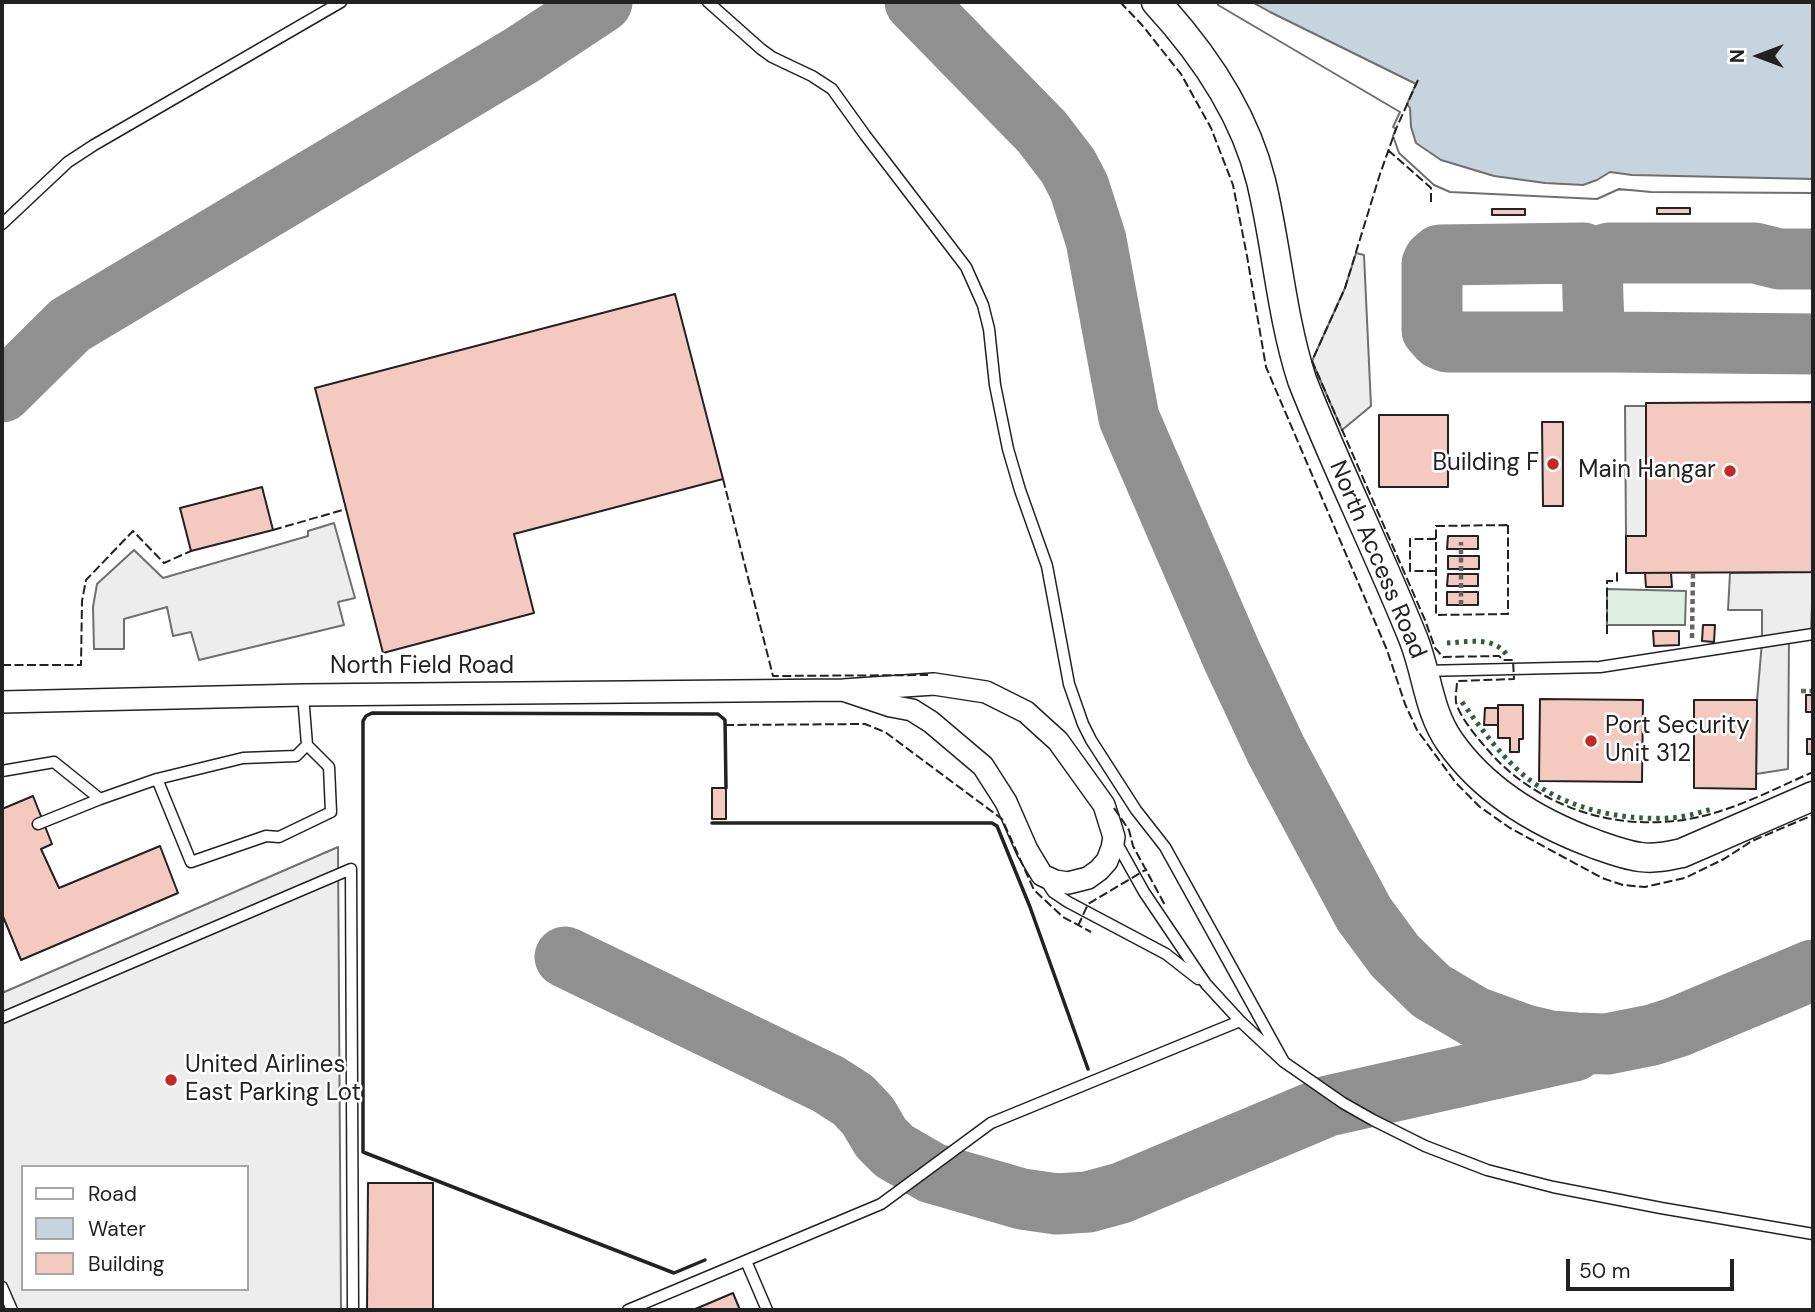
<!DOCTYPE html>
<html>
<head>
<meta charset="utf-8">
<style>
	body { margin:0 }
	#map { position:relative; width:1815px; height:1312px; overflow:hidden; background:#fff; font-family:"DM Sans",sans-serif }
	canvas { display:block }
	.frame { position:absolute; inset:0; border:4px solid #222; pointer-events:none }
	.legend { position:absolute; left:21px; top:1165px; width:228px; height:126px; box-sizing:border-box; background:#fff; border:2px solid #a7a7a7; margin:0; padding:9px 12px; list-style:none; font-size:21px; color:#222 }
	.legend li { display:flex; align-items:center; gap:14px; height:35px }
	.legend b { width:35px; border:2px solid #a7a7a7 }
	.north { position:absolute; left:1724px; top:21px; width:70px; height:70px; -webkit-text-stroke:5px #fff; paint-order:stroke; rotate:270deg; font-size:19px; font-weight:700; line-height:28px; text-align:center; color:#222 }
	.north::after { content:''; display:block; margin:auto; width:24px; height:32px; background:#222; clip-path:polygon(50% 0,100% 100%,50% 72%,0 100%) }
	.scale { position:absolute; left:1566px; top:1259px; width:168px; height:32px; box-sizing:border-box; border:4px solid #222; border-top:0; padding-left:9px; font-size:21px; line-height:24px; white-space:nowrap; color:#222; -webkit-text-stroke:5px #fff; paint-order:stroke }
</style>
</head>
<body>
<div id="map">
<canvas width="1815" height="1312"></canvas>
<div class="frame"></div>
<ul class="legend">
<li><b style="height:9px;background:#fff"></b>Road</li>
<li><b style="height:19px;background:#c7d3dd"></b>Water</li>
<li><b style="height:19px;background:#f3c9c0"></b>Building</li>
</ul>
<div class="north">N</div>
<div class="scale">50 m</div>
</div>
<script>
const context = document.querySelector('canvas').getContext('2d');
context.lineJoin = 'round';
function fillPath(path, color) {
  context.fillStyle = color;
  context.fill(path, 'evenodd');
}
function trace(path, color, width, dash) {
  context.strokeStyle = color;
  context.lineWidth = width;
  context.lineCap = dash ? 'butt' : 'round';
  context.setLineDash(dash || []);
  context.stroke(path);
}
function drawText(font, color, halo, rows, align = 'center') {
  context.font = font + ' "DM Sans",sans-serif';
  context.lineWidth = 5;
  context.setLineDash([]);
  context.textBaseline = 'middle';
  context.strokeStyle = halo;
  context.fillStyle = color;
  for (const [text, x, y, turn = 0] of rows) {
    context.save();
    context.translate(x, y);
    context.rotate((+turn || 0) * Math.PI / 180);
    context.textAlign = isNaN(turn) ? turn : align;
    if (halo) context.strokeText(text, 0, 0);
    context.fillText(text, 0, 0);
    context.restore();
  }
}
const green = new Path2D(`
	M1607,589L1686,591L1685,625H1607Z`);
const parking = new Path2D(`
	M1356,253L1364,255L1371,406L1342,430L1312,361L1345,288Z
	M1625,406H1646V536H1626Z
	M334,523L355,598L338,602L344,625L199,660L191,632L173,636L167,607L124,619V649H94L93,607L97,584L134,550L163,578L308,536V531Z
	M1813,572L1811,635L1789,638L1788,769L1756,774L1757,700L1762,642V610H1728L1730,573Z
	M338,847L341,1310H2V993ZM23,1167H247V1289H23Z`);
const water = new Path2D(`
	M1220,2H1813V190L1451,189L1402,151L1404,111Z`);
const pier = new Path2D(`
	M1217,2H1252L1270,12L1416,84L1407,104L1410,108L1411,127L1416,143L1441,160L1494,176L1545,183L1583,185L1597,180L1610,172L1632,175L1813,179V193L1651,192L1619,189L1597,199L1450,192L1434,185L1399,153L1393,136L1396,129L1393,127L1400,112L1218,5Z`);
const taxiway = new Path2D(`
	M915,2L1042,132L1068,166L1079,187L1096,240L1129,418L1232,656L1276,750L1364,914L1395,956L1431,991L1475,1017L1525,1035L1550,1041L1576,1043L1607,1044L1652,1035L1677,1027L1813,970
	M1813,259H1779L1755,253H1609C1601,255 1596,260 1594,268C1591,282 1594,310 1594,325C1598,336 1602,340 1614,342L1813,344
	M1594,267C1593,260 1589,257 1583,253L1440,255L1434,260L1432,264V330L1440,339L1447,342H1614
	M2,392L70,325L522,55L602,2
	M565,957L828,1084L853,1100L868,1116L881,1138L894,1151L932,1173L1022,1199L1057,1204L1088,1202L1121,1193L1328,1106L1574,1051`);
const building = new Path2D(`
	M1657,208H1690V214H1657Z
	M1492,209H1525V215H1492Z
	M675,294L723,479L514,534L534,613L383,653L315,388Z
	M1813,402V572L1626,573V536H1646V403Z
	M1379,415H1448V487H1379Z
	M1542,422H1563V506H1543Z
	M262,487L273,530L191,551L180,508Z
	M1448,536H1478V549H1447Z
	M1448,556H1479V569H1448Z
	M1645,573H1671L1672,587H1646Z
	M1448,574H1478V586H1447Z
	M1447,592H1478V605H1447Z
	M1703,625H1715L1714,642L1702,641Z
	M1653,631H1679V645L1654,646Z
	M1806,695H1813V712H1806Z
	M1540,699L1643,700L1642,782L1539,781Z
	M1694,700H1757L1756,789L1694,788Z
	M1498,705H1523V739H1519V752H1510V738H1498Z
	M1485,708H1498V725H1484Z
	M1807,739H1813V754H1807Z
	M712,788H726V819H712Z
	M33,796L52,844L41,849L59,888L160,846L178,893L21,960L2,914V809Z
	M368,1183H433V1310H367Z
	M733,1293L740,1310H693Z`);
const path = new Path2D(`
	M1461,605V542
	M1692,638L1693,573
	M1801,691H1813`);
const lane = new Path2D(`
	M708,2L761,49L772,57L812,76L832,89L865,135L966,267L983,305L989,329L995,385L1008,449L1020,490L1047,566L1069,684L1083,724L1091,740L1136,810L1165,847L1284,1062
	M2,224L68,162L94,145L341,2
	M1423,671L1600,667L1813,634
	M2,771L54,762L100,799L157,779L243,758L296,756L307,745L303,695
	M157,779L191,862L266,836L279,837L331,812L329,767L307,745
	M38,824L100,799
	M1115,840L1144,892L1206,984L1240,1021L1284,1062L1343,1103L1373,1120L1425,1146L1487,1170L1553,1187L1661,1208L1813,1234
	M1045,880L1053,892L1068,902L1166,954L1198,979
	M2,1018L351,869L353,1310
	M746,1261L767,1310
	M2,1287L12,1310
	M628,1310L881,1204L991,1123L1240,1021`);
const street = new Path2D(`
	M2,702L303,695L843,690L934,684L986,692L1026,712L1058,741L1104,805L1114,837L1112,848L1107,861L1099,870L1088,878L1068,883L1055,881L1042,875L1027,850L1006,802L983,766L931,722L912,710L891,706L843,690`);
const secondary = new Path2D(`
	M1156,2C1203,53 1244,112 1261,181C1277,247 1281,315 1302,380C1336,467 1378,551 1413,638C1427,672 1428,711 1450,742C1485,792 1538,823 1595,844C1609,849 1625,855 1640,857C1655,859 1668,856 1682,853L1813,796`);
const hedge = new Path2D(`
	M1447,643C1467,642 1493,636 1506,654
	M1462,702C1480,727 1497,751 1520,772C1561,809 1626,823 1680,817C1691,815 1701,812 1712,809`);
const fence = new Path2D(`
	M1120,2L1142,25L1181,74L1211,128L1233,185L1247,256L1266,367L1387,650L1405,704L1417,730L1456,783L1480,807L1510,828L1602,878L1623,885L1645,887L1685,878L1724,859L1752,841L1813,815
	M1418,80L1396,129L1380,174L1345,288L1312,361L1425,620L1435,648L1443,657L1499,656L1503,660H1513L1514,679L1457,681C1457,688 1455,696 1456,702C1459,718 1485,747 1496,759C1552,816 1638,836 1714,813C1748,803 1781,786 1813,772
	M1388,150L1431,188V203
	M723,479L773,676L928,675
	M1508,525V614L1436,615V526Z
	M273,530L346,509
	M1436,539H1410V571H1436
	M1607,634V581H1617V571
	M2,665H81L82,601L86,580L133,531L164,563L191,551
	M725,725L865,724L885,732L1002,819L1034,890L1063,917L1091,932
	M1114,808L1129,830L1133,846L1166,907
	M1078,926L1088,904L1147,869`);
const wall = new Path2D(`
	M712,823H992L997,826L1030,907L1088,1069
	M705,1260L674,1273L363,1152V721L366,716L372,713L718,714L725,720L726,788`);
const markers = [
	[1553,464,7,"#c62828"],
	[1730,471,7,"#c62828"],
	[1591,741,7,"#c62828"],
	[171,1080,7,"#c62828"]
];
const poiNames = [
	["Building F",1539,464],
	["Main Hangar",1716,471],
	["Port Security",1605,727,"left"],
	["Unit 312",1605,755,"left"],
	["United Airlines",185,1066,"left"],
	["East Parking Lot",185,1094,"left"]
];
const streetNames = [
	["North Access Road",1377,560,67],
	["North Field Road",422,667]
];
fillPath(green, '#e0efe3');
trace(green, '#6f6f6f', 2);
fillPath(parking, '#ededed');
trace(parking, '#6f6f6f', 2);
fillPath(water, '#c7d3dd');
trace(water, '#6f6f6f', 2);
fillPath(pier, '#fff');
trace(pier, '#6f6f6f', 2);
trace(taxiway, '#909090', 61);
fillPath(building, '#f3c9c0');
trace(building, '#222', 2);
trace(lane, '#222', 13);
trace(street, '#222', 24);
trace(secondary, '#222', 31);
trace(path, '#646464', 4.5, [5, 3.5]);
trace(lane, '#fff', 10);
trace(street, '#fff', 21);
trace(secondary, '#fff', 28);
trace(hedge, '#2f5e38', 5, [3.5, 5]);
trace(fence, '#222', 2, [9, 3.5]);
trace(wall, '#222', 3.5);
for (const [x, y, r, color] of markers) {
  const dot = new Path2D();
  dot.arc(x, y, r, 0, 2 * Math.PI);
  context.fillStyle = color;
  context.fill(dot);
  trace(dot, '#fff', 2.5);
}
drawText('24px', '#222', '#fff', poiNames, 'right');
drawText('24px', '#222', '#fff', streetNames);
</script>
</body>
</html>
